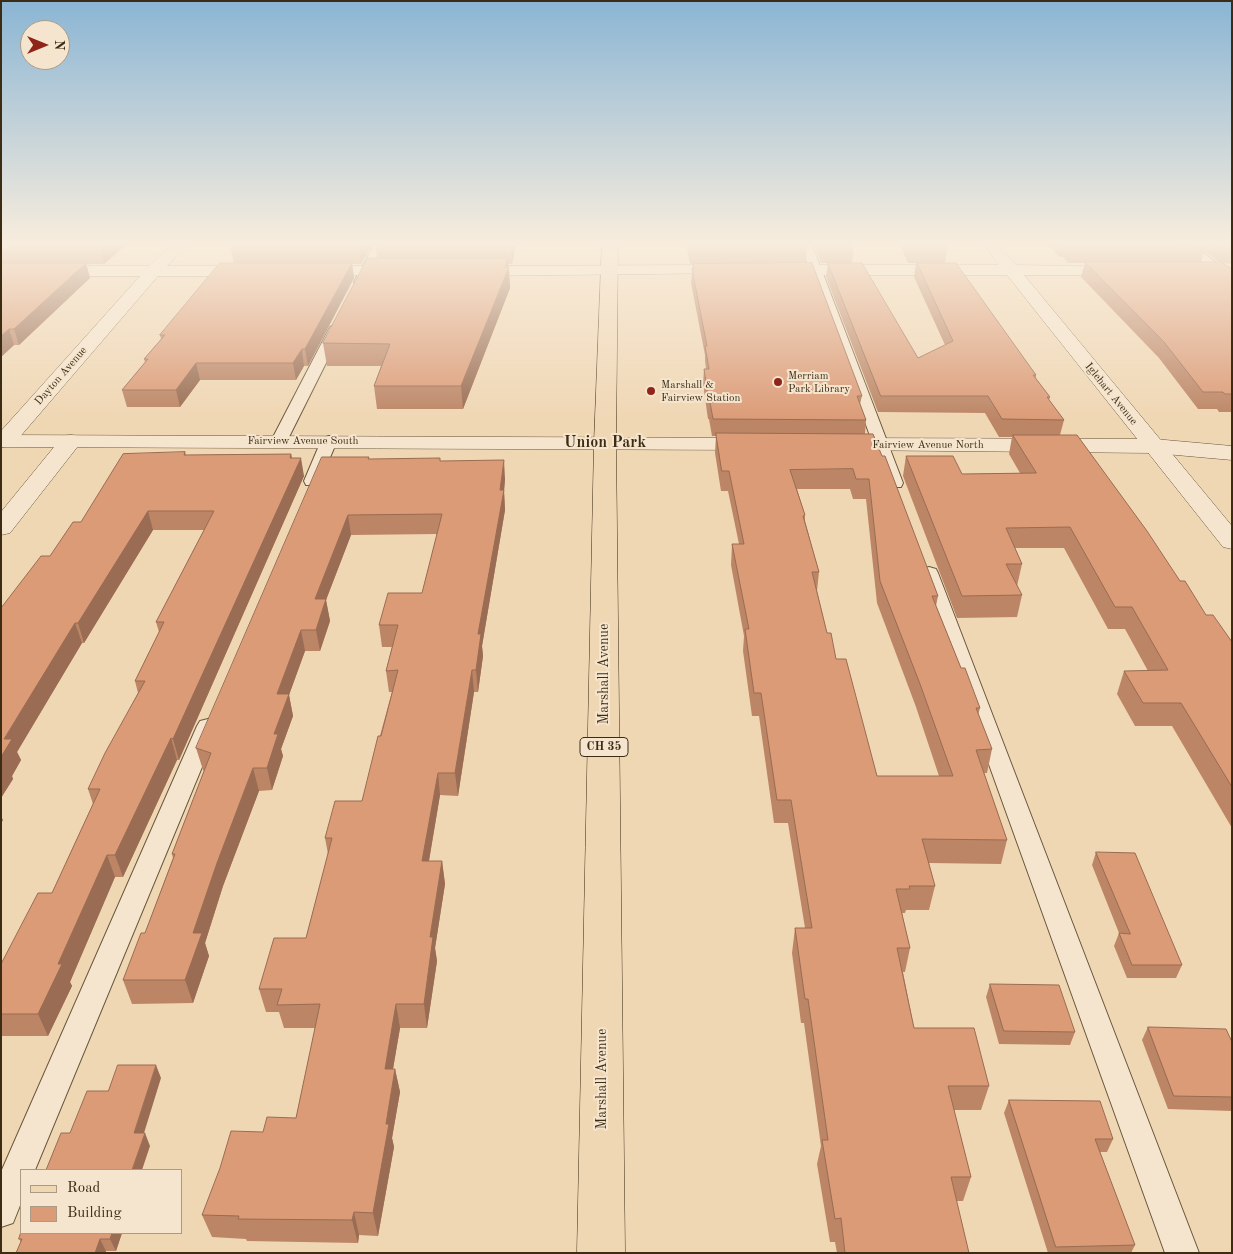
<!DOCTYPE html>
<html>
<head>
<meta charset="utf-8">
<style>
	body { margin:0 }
	#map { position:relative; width:1233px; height:1254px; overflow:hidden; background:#f0d7b4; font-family:"Old Standard TT",serif }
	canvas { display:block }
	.frame { position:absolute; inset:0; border:2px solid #3c2c14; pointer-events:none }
	.legend { position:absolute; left:20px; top:1169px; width:162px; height:65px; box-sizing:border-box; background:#f5e5ce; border:1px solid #ab9b84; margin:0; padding:6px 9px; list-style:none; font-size:15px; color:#3c2c14 }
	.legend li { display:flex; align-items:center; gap:10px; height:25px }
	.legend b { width:25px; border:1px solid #ab9b84 }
	.north { position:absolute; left:20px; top:20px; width:50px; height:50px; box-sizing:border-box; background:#f5e5ce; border:1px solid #ab9b84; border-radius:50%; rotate:90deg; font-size:14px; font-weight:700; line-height:20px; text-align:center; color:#3c2c14 }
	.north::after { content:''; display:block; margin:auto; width:18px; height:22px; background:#8f2418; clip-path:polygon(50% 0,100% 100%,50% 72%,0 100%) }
</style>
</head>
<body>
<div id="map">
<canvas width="1233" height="1254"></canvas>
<div class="frame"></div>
<ul class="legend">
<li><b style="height:6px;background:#f0d7b4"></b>Road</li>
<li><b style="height:14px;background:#db9b77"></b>Building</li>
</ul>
<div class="north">N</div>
</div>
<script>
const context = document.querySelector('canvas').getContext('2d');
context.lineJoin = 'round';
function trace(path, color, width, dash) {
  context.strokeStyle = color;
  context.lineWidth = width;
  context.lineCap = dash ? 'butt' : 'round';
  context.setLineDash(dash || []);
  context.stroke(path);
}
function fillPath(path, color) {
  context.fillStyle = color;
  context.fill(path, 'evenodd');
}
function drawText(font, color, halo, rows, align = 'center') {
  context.font = font + ' "Old Standard TT",serif';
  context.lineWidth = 4;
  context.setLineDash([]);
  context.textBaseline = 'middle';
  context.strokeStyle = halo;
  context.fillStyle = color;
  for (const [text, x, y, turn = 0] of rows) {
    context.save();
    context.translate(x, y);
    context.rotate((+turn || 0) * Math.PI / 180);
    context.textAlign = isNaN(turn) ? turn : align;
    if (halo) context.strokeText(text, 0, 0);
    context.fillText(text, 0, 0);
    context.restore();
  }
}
const service = new Path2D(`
	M374,245H385L364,285H356L354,282Z
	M801,245H812L903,483L901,487H889L887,483Z
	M1182,245H1193L1232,275V285L1228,284Z
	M337,323L344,327L287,441L285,444H273L271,441L330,327Z
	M329,436L335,438L337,441L320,481L318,485H306L304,481L321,441L323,438Z
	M929,567L936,569L938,573L1199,1253H1165L920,573L922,569Z
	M208,719L216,721L219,726L35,1170H21V1203L13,1223L1,1227V1172L197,726L200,721Z`);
const minor = new Path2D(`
	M171,245H187L167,266H250L256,268L258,271L256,274L250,276H158L12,446L1,447V431L140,276H1V266H149Z
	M984,245H999L1016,265L1126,267L1128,270L1126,273L1120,275H1024L1232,526V549L1223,547L1007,275H778L772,273L770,270L772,267L778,265H999Z
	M730,265L736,267L738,270L736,273L473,276L467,274L465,271L467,268L473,266Z
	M316,266H398L404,268L406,271L404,274L398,276L310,274L308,271L310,268Z
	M71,435L79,436L82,441L10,533L1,535V512L63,436Z`);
const tertiary = new Path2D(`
	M1,435L753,438L761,439L764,444L761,449L753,450L1,447Z
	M841,438L1154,439L1232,446V460L1154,453L841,450L833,449L830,444L833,439Z`);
const primary = new Path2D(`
	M602,245H618L616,443L625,1253H577L594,443Z`);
const wall = new Path2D(`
	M1,245H126L104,264H86L90,278L19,345H14L1,357Z
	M372,245L361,264H352L354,278L308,366H304L296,380H200L180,407H127L122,390L145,362L144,359L161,339L160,335L234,263L231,250Z
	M516,245L512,264H508L510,288L463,409H377L374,386L381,366H327L323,343L377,258L376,250Z
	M686,245H807L806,263L690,264Z
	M814,245H854L852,263L918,358L945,345L914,277L916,263H908L900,245H948L945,263L1036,375V378L1050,397L1049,400L1064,420L1060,435L1180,581L1206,615L1232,642V828L1172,726H1135L1117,694L1124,671H1148L1125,629H1108L1064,548H1015L1022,564L1017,586L1022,595L1017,617L957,618L903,476L906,456L962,474L1020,473L1009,454L1012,437H999L985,413L878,412L826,277L828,263H821Z
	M1048,245H1232V264L1223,263L1232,269V412H1219L1217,409H1198L1159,358L1081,277L1085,263H1068L1063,257H1059ZM1204,251L1219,262H1201Z
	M693,264L862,396L860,404L866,420L865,434L938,596L936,606L961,668L980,708L978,715L992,749L987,773H984L1007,840L1001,864L929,863L935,886L929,910H906L905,913H902L910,948L905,972H903L914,1028L989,1086L981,1110H954L971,1177L963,1201H956L969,1253H837L835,1242H830L817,1164L821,1146L804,1023H801L792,953L795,928H805L788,823H774L759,716H752L743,651L744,636L731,565L732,544H739L728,491H721L715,453L716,436H712L709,419H708L703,384L704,369H706L705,361V355L691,283ZM797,489H850L853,499H866L877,603L916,707L939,776H877L836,659L827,633L817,591L819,572L805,521V515Z
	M185,452L186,455L291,454L292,458L304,476L179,760H177L123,877H115L70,982L72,986L48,1036H1V964L52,893L93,804L88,789L138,693L135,681L159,632L156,622L204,530H153L84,643H82L17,752L21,760L12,776L13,779L1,798L50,556L81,522Z
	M369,457V459L440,461L505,479L504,491L505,510L482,646L483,656L478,692H474L458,796L440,795L429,861H442L445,884L435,948L437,961L427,1028H400L393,1069H395L400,1092L392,1138L394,1147L378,1236L359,1235L358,1243L247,1241L246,1239L212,1237L202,1215L263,1132L296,1118L315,1028H284L279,1012H266L259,989L306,938L328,854L325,838L362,801L392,692H389L386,671L392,647H382L379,625L422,593L437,534L351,535L326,600L330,621L320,651H305L289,695L293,716L281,749L283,756L272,790L259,791L223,886L205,943L209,956L193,1003L132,1004L123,980L145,933L173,858L172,854L204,771L203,770L196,748Z
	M1096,852L1182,965L1176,978H1127L1114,946L1119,933L1092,865Z
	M990,984L1075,1032L1070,1045L999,1044L986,997Z
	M1148,1027L1232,1042V1111L1168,1109L1142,1040Z
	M1009,1100L1113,1139L1107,1152H1100L1135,1245L1131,1253H1048L1004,1113Z
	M21,1233H122L116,1251H106L21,1242L19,1239Z`);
const shadedWall = new Path2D(`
	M106,245H126L104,264L101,250Z
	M362,245H372L361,264L359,250Z
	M512,245H516L512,264L511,250Z
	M508,258V270L509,267L510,288L463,409L461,386L505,267Z
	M86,263L90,278L19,345L14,329Z
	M352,263L354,278L308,366L305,349Z
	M9,329L14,345L1,357V336Z
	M302,349L304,366L296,380L293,363Z
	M196,363L200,380L180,407L176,390Z
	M291,454L294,472L301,458L304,476L179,760L173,739Z
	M504,460L505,479L504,491L505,510L482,646L483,656L478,692L476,670L478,634L500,490Z
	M148,511L153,530L84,643L78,623Z
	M348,515L351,535L326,600L330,621L320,651L316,630L315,599Z
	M75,623L82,643L17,752L21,760L12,776L13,779L1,798V758L4,739Z
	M301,630L305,651L289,695L293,716L281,749L283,756L272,790L267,768L274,734L277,694Z
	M472,670L474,692L458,796L455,773Z
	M171,738L177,760L123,877L115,855Z
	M253,768L259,791L223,886L205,943L209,956L193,1003L185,980L193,933L217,863Z
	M438,773L440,795L425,884L422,861Z
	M1,816L3,820L1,824Z
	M107,855L115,877L70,982L72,986L48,1036L38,1014L58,964Z
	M442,861L445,884L435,948L437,961L427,1028L424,1004L430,937Z
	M396,1004L400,1028L389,1092L385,1069Z
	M156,1065L161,1078L140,1146L134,1133Z
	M395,1069L400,1092L392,1138L394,1147L378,1236L373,1213L386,1124Z
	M145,1133L150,1146L142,1170H132Z
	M354,1212L359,1235L358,1243L352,1220Z
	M112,1233H122L116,1251L110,1239Z
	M100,1239L106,1251V1253H95Z`);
const building = new Path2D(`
	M1,245H106L101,250H1Z
	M236,245H362L359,250H231Z
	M379,245H512L511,250H376Z
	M1067,245H1200L1205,249H1072Z
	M1218,245H1232V249H1224Z
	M368,258H508L505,267H509L461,386H374L390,344L323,343Z
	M1085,262H1221L1232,269V394H1225L1223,392H1203L1164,342Z
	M1,263H86L14,329H9L1,336Z
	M220,263H352L305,349H302L293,363H196L176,390H122L148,359H144L165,335H160Z
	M812,263L862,396H857L866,420L713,419L710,402H709L704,369H709L705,346H707L692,269H694L693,264Z
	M828,263H862L918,358L953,341L917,263H956L1036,375H1033L1050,397H1047L1064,420L1002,419L988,396H881Z
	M716,433L873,434L882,456H885L938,596H932L961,668H965L980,708H976L992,749L976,750L1007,840L922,839L935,886H909L910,889H896L910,948H897L914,1028H974L989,1086H948L971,1177H951L969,1253H845L841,1218L835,1219L822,1140H828L808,999H805L795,928H812L791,800H777L761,693H754L745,629H749L732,544H744L729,471H722ZM853,469L856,479H869L880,581L920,684L953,776H877L846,659H836L831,633H827L812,572H819L803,516L805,515L790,470Z
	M1013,435H1077L1147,531L1180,581H1185L1206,615H1213L1232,642V787L1181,703H1143L1124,671L1168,670L1132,607H1115L1070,527L1006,528L1022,564H1006L1022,595L962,596L906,456H953L962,474L1036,473Z
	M185,452L184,455L291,454L290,458H301L173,739L171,738L115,855H107L58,964H62L38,1014H1V964L38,893H52L100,789H88L105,753L145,681H135L164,622H156L214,511H148L78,623H75L4,739H12L1,757V608L41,556H50L73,522H81L123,454Z
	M322,457H369L368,459L440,458V461L504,460L500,490H504L478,634H481L476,670H472L455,773H438L422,861H442L430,937H433L424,1004H396L385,1069H395L386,1124H389L373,1213L354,1212L352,1220L238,1219L239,1216L202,1215L220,1168L231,1131L263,1132L267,1117L296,1118L320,1004L277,1005L282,989H259L274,938H306L332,838H325L335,801H362L378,736H381L398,670L386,671L398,625H379L388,593H422L442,514L348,515L315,599H326L316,630H301L277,694H289L274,734H278L267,768H253L217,863L193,933H202L185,980H123L141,933H145L175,854H172L211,753L196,748Z
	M1096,852L1135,853L1182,965H1132L1119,933L1130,934Z
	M990,984L1059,985L1075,1032L1004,1031Z
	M1148,1027L1226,1029L1232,1042V1097L1174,1096Z
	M118,1065H156L134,1133H145L132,1170H46L61,1133H70L87,1091H108Z
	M1009,1100L1100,1101L1113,1139H1095L1135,1245L1056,1247Z
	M21,1232V1233H112L110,1239H100L95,1253H16L22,1239H19Z`);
const markers = [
	[778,382,5,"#8f2418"],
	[651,391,5,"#8f2418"]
];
const farStreetnames = [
	["Dayton Avenue",61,376,-49],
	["Iglehart Avenue",1111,394,51],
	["Fairview Avenue South",303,441],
	["Fairview Avenue North",928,445]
];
const farPoinames = [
	["Merriam",788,376],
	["Park Library",788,389],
	["Marshall &",661,385],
	["Fairview Station",661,398]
];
const shields = [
	[604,747,48]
];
const shieldNames = [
	["CH 35",604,747]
];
const streetNames = [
	["Marshall Avenue",604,674,-90],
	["Marshall Avenue",602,1079,-90]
];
const farDistrictnames = [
	["Union Park",605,443]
];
trace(service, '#69573c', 2);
trace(minor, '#69573c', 1);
trace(tertiary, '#69573c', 1);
trace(primary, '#3c2c14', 1);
fillPath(service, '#f5e5ce');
fillPath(minor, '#f5e5ce');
fillPath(tertiary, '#f5e5ce');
fillPath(primary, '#f0d7b4');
fillPath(wall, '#bc8566');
fillPath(shadedWall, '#996c53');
fillPath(building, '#db9b77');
trace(building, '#996c53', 1);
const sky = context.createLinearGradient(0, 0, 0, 420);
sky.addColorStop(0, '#8ab5d4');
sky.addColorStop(0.58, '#f8eddd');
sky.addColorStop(1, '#f8eddd00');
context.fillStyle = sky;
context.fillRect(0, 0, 1233, 420);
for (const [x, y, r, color] of markers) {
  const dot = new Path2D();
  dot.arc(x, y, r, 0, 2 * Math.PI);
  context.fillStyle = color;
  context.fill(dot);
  trace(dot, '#f5e5ce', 2);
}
drawText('11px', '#3c2c14', '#f5e5ce', farStreetnames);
drawText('11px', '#3c2c14', '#f5e5ce', farPoinames, 'left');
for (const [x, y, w] of shields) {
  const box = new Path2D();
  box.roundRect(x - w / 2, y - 9.5, w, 19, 4);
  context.fillStyle = '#f5e5ce';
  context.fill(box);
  trace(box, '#3c2c14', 1);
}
drawText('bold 12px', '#3c2c14', null, shieldNames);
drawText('14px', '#3c2c14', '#f5e5ce', streetNames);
drawText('bold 16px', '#3c2c14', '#f5e5ce', farDistrictnames);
</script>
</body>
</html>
